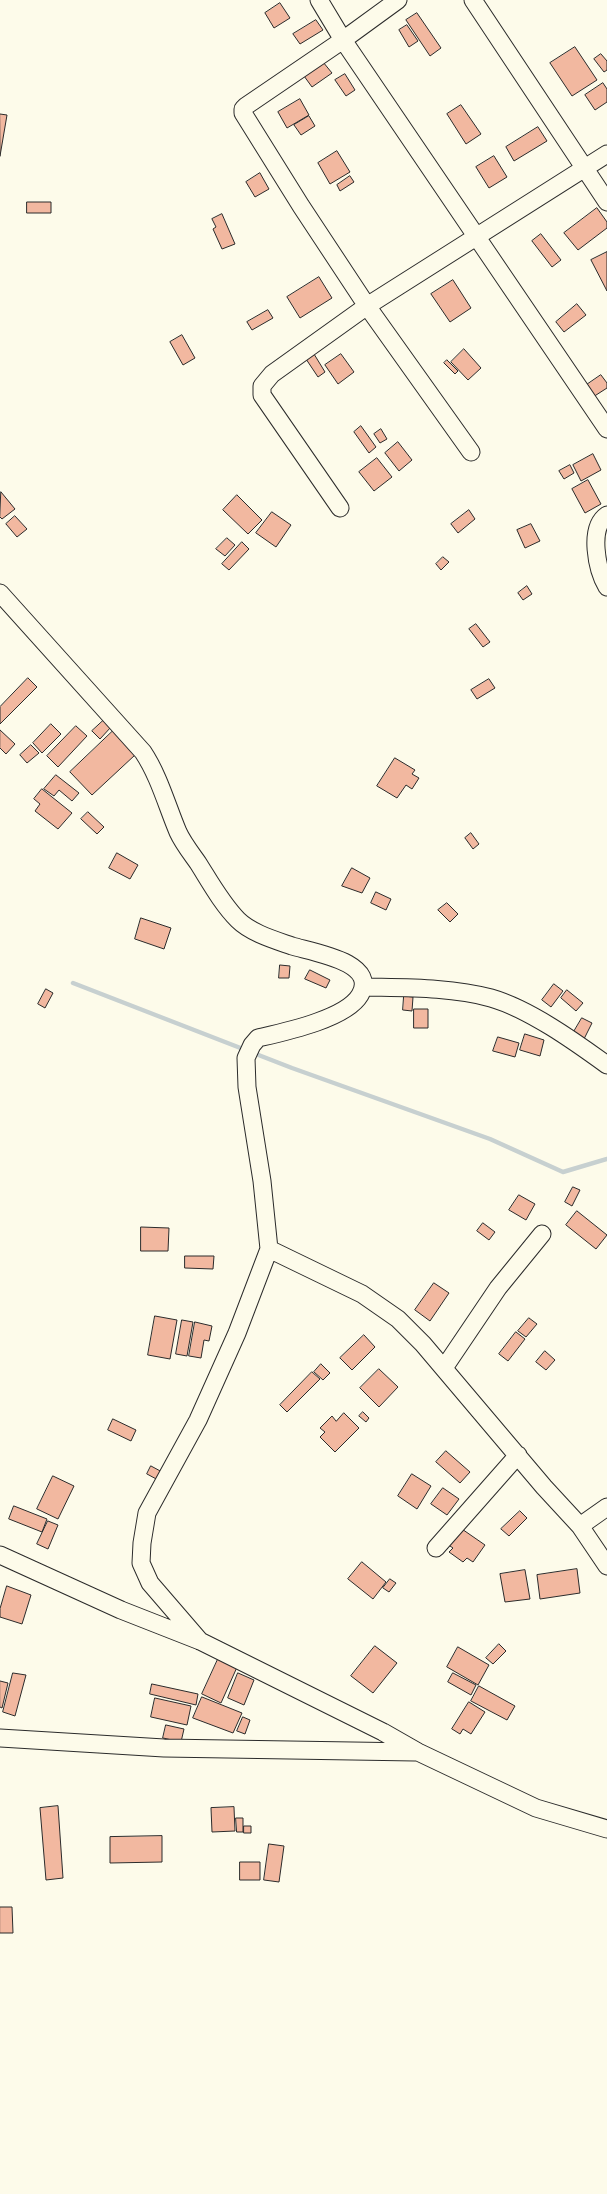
<!DOCTYPE html>
<html>
<head>
<meta charset="utf-8">
<style>
	body { margin:0 }
	canvas { display:block; background:#fdfbea }
</style>
</head>
<body>
<canvas width="607" height="2194"></canvas>
<script>
const context = document.querySelector('canvas').getContext('2d');
context.lineJoin = 'round';
function trace(path, color, width, dash) {
  context.strokeStyle = color;
  context.lineWidth = width;
  context.lineCap = dash ? 'butt' : 'round';
  context.setLineDash(dash || []);
  context.stroke(path);
}
function fillPath(path, color) {
  context.fillStyle = color;
  context.fill(path, 'evenodd');
}
const stream = new Path2D(`
	M73,983L292,1068L490,1139L563,1172L607,1159`);
const building = new Path2D(`
	M280,3L290,18L274,28L265,13Z
	M417,13L441,48L430,56L406,20Z
	M316,20L323,30L300,44L293,34Z
	M407,25L418,41L409,47L399,30Z
	M575,47L597,80L572,96L550,63Z
	M601,54L607,61V70L604,72L594,59Z
	M323,62L332,73L312,87L304,76Z
	M345,74L355,90L346,96L335,80Z
	M603,83L607,89V102L595,110L585,95Z
	M300,99L309,115L287,128L278,112Z
	M461,105L481,134L466,144L447,114Z
	M0,114L7,115L0,156Z
	M309,116L315,126L301,135L294,125Z
	M538,127L547,141L514,161L506,147Z
	M337,151L350,172L330,184L318,163Z
	M494,156L507,177L489,188L476,167Z
	M260,173L269,189L255,197L246,182Z
	M350,176L354,182L340,191L337,185Z
	M27,202H51V213H27Z
	M597,208L607,222V228L578,250L564,233Z
	M222,214L235,244L222,249L213,229L216,227L212,219Z
	M541,234L561,260L552,267L532,241Z
	M607,252V291L591,260Z
	M319,277L332,298L300,318L287,297Z
	M453,280L471,308L450,322L431,294Z
	M577,304L586,315L564,332L556,322Z
	M268,310L273,318L252,330L247,322Z
	M182,335L195,358L183,365L170,342Z
	M464,349L481,368L468,380L451,362Z
	M314,354L325,372L318,377L306,359Z
	M341,354L354,372L338,384L325,365Z
	M447,360L458,371L455,374L444,363Z
	M601,375L607,383V388L593,397L585,386Z
	M361,426L376,447L369,453L354,432Z
	M381,429L387,439L380,443L374,434Z
	M398,442L412,460L399,471L385,453Z
	M593,454L601,470L581,481L573,465Z
	M377,458L392,477L374,491L359,472Z
	M570,465L574,473L564,479L559,471Z
	M588,480L601,504L585,513L572,489Z
	M1,492L15,509L2,519L0,517Z
	M237,495L262,520L248,534L223,510Z
	M469,510L475,519L458,533L451,524Z
	M272,512L291,525L276,547L256,533Z
	M15,516L27,529L17,537L6,524Z
	M531,524L540,541L525,548L517,530Z
	M227,538L235,545L225,556L216,549Z
	M242,542L249,549L229,570L222,564Z
	M443,557L449,562L441,570L436,564Z
	M527,586L532,594L523,600L518,593Z
	M476,624L490,642L483,647L469,629Z
	M28,678L37,687L0,724V707Z
	M489,679L495,688L477,699L471,690Z
	M104,720L111,727L100,739L92,731Z
	M51,724L61,734L42,753L33,743Z
	M76,726L87,736L58,767L47,756Z
	M0,730L15,744L6,754L0,748Z
	M113,731L135,755L92,795L70,772Z
	M31,745L39,753L27,763L20,755Z
	M395,758L415,770L412,774L419,778L412,789L406,785L397,798L377,786Z
	M56,775L79,793L72,801L59,790L54,796L44,789Z
	M42,789L72,813L58,829L35,811L40,804L34,799Z
	M88,812L104,827L97,834L81,819Z
	M471,833L479,844L473,849L465,838Z
	M117,853L138,865L130,879L109,868Z
	M352,868L370,878L362,893L342,886Z
	M376,892L391,899L386,910L371,903Z
	M447,903L458,914L450,922L438,910Z
	M141,918L171,928L164,949L135,939Z
	M280,965L290,966L289,978H279Z
	M310,970L330,980L326,988L305,979Z
	M554,984L563,991L551,1007L542,1000Z
	M46,989L53,993L45,1008L38,1004Z
	M567,990L583,1003L576,1011L561,998Z
	M404,996L413,997L412,1011L403,1010Z
	M414,1009H428V1028H414Z
	M582,1018L592,1023L583,1041L572,1035Z
	M525,1034L544,1040L540,1056L520,1050Z
	M498,1037L519,1043L515,1057L493,1051Z
	M573,1187L580,1190L572,1206L565,1202Z
	M519,1195L535,1204L526,1220L509,1210Z
	M577,1211L607,1235L596,1249L566,1225Z
	M483,1223L495,1232L489,1240L477,1231Z
	M141,1227L169,1228L168,1251H141Z
	M185,1256H214L213,1269L185,1268Z
	M434,1283L449,1293L430,1321L415,1310Z
	M155,1316L177,1320L170,1359L148,1355Z
	M529,1318L537,1324L526,1337L518,1331Z
	M182,1320L193,1322L187,1356L176,1354Z
	M195,1322L212,1326L209,1341L204,1340L201,1358L189,1356Z
	M516,1332L525,1339L508,1361L499,1354Z
	M364,1335L375,1347L352,1370L340,1358Z
	M545,1351L555,1360L546,1370L536,1362Z
	M321,1364L330,1373L323,1380L314,1372Z
	M379,1369L398,1387L379,1407L360,1388Z
	M312,1372L320,1379L287,1412L280,1405Z
	M363,1412L369,1418L366,1422L359,1416Z
	M344,1413L359,1428L335,1452L320,1437L325,1432L320,1428L332,1416L336,1421Z
	M113,1419L136,1430L131,1441L108,1430Z
	M446,1451L470,1472L460,1483L436,1462Z
	M151,1466L164,1473L160,1481L147,1474Z
	M412,1474L431,1486L417,1509L398,1496Z
	M53,1476L74,1486L58,1519L37,1509Z
	M443,1488L459,1499L447,1515L431,1504Z
	M14,1506L47,1519L42,1532L9,1519Z
	M520,1511L527,1518L509,1536L501,1529Z
	M48,1521L58,1525L48,1549L37,1544Z
	M459,1527L485,1545L473,1562L467,1558L463,1562L449,1552L453,1548L447,1544Z
	M362,1562L386,1582L373,1599L348,1579Z
	M577,1569L580,1593L540,1599L537,1575Z
	M525,1570L530,1599L505,1602L500,1574Z
	M390,1579L396,1583L389,1592L383,1588Z
	M7,1586L31,1595L22,1624L0,1617V1609Z
	M499,1644L506,1651L493,1664L486,1658Z
	M375,1646L397,1663L373,1693L351,1676Z
	M458,1647L489,1665L478,1685L447,1667Z
	M219,1657L238,1665L221,1703L202,1694Z
	M13,1673L26,1675L15,1716L3,1712Z
	M238,1673L254,1680L244,1705L228,1698Z
	M453,1673L476,1685L471,1695L448,1682Z
	M0,1681L8,1683L2,1708L0,1707Z
	M152,1684L198,1694L196,1705L150,1694Z
	M479,1686L515,1706L507,1720L471,1701Z
	M202,1697L242,1713L233,1733L193,1718Z
	M155,1698L191,1706L187,1725L151,1717Z
	M469,1702L485,1712L471,1734L463,1729L460,1734L452,1729Z
	M243,1717L250,1720L245,1734L237,1731Z
	M166,1725L184,1729L181,1742L163,1738Z
	M58,1806L63,1878L46,1880L40,1808Z
	M234,1807L235,1831L212,1832L211,1808Z
	M236,1818H243V1832H237Z
	M244,1826H251V1833H244Z
	M162,1836V1862L110,1863V1837Z
	M269,1844L284,1846L279,1882L264,1880Z
	M240,1862H260V1880H240Z
	M0,1907H12L13,1933H0Z`);
const minor = new Path2D(`
	M319,0L343,40L607,429
	M398,0L343,40L246,106L243,109V113L301,206L367,306L471,452
	M473,0L607,202
	M340,508L262,395V386L272,374L367,306L607,154
	M607,515C588,528 597,570 607,587
	M0,593L143,752C159,776 167,806 178,832C183,843 191,853 198,863C210,882 222,904 238,920C251,933 275,940 292,946C312,952 379,962 360,995C346,1019 284,1032 258,1038L252,1045L246,1058L247,1087L262,1181L269,1249L237,1333L198,1420L147,1513L142,1543L141,1563L150,1583L200,1641
	M363,987C405,988 451,987 491,998C529,1009 574,1041 607,1065
	M269,1249L362,1294L398,1319L423,1344L544,1487L580,1526L607,1566
	M444,1368L498,1288L542,1234
	M580,1526L607,1507
	M436,1548L518,1455
	M0,1555L121,1610L200,1641L383,1732L418,1752L536,1808L607,1829
	M0,1738L164,1748L415,1752`);
trace(stream, '#c7d0d0', 4.5);
fillPath(building, '#f2b8a0');
trace(building, '#2b2b2b', 1);
trace(minor, '#2b2b2b', 19);
trace(minor, '#fdfbea', 17);
</script>
</body>
</html>
